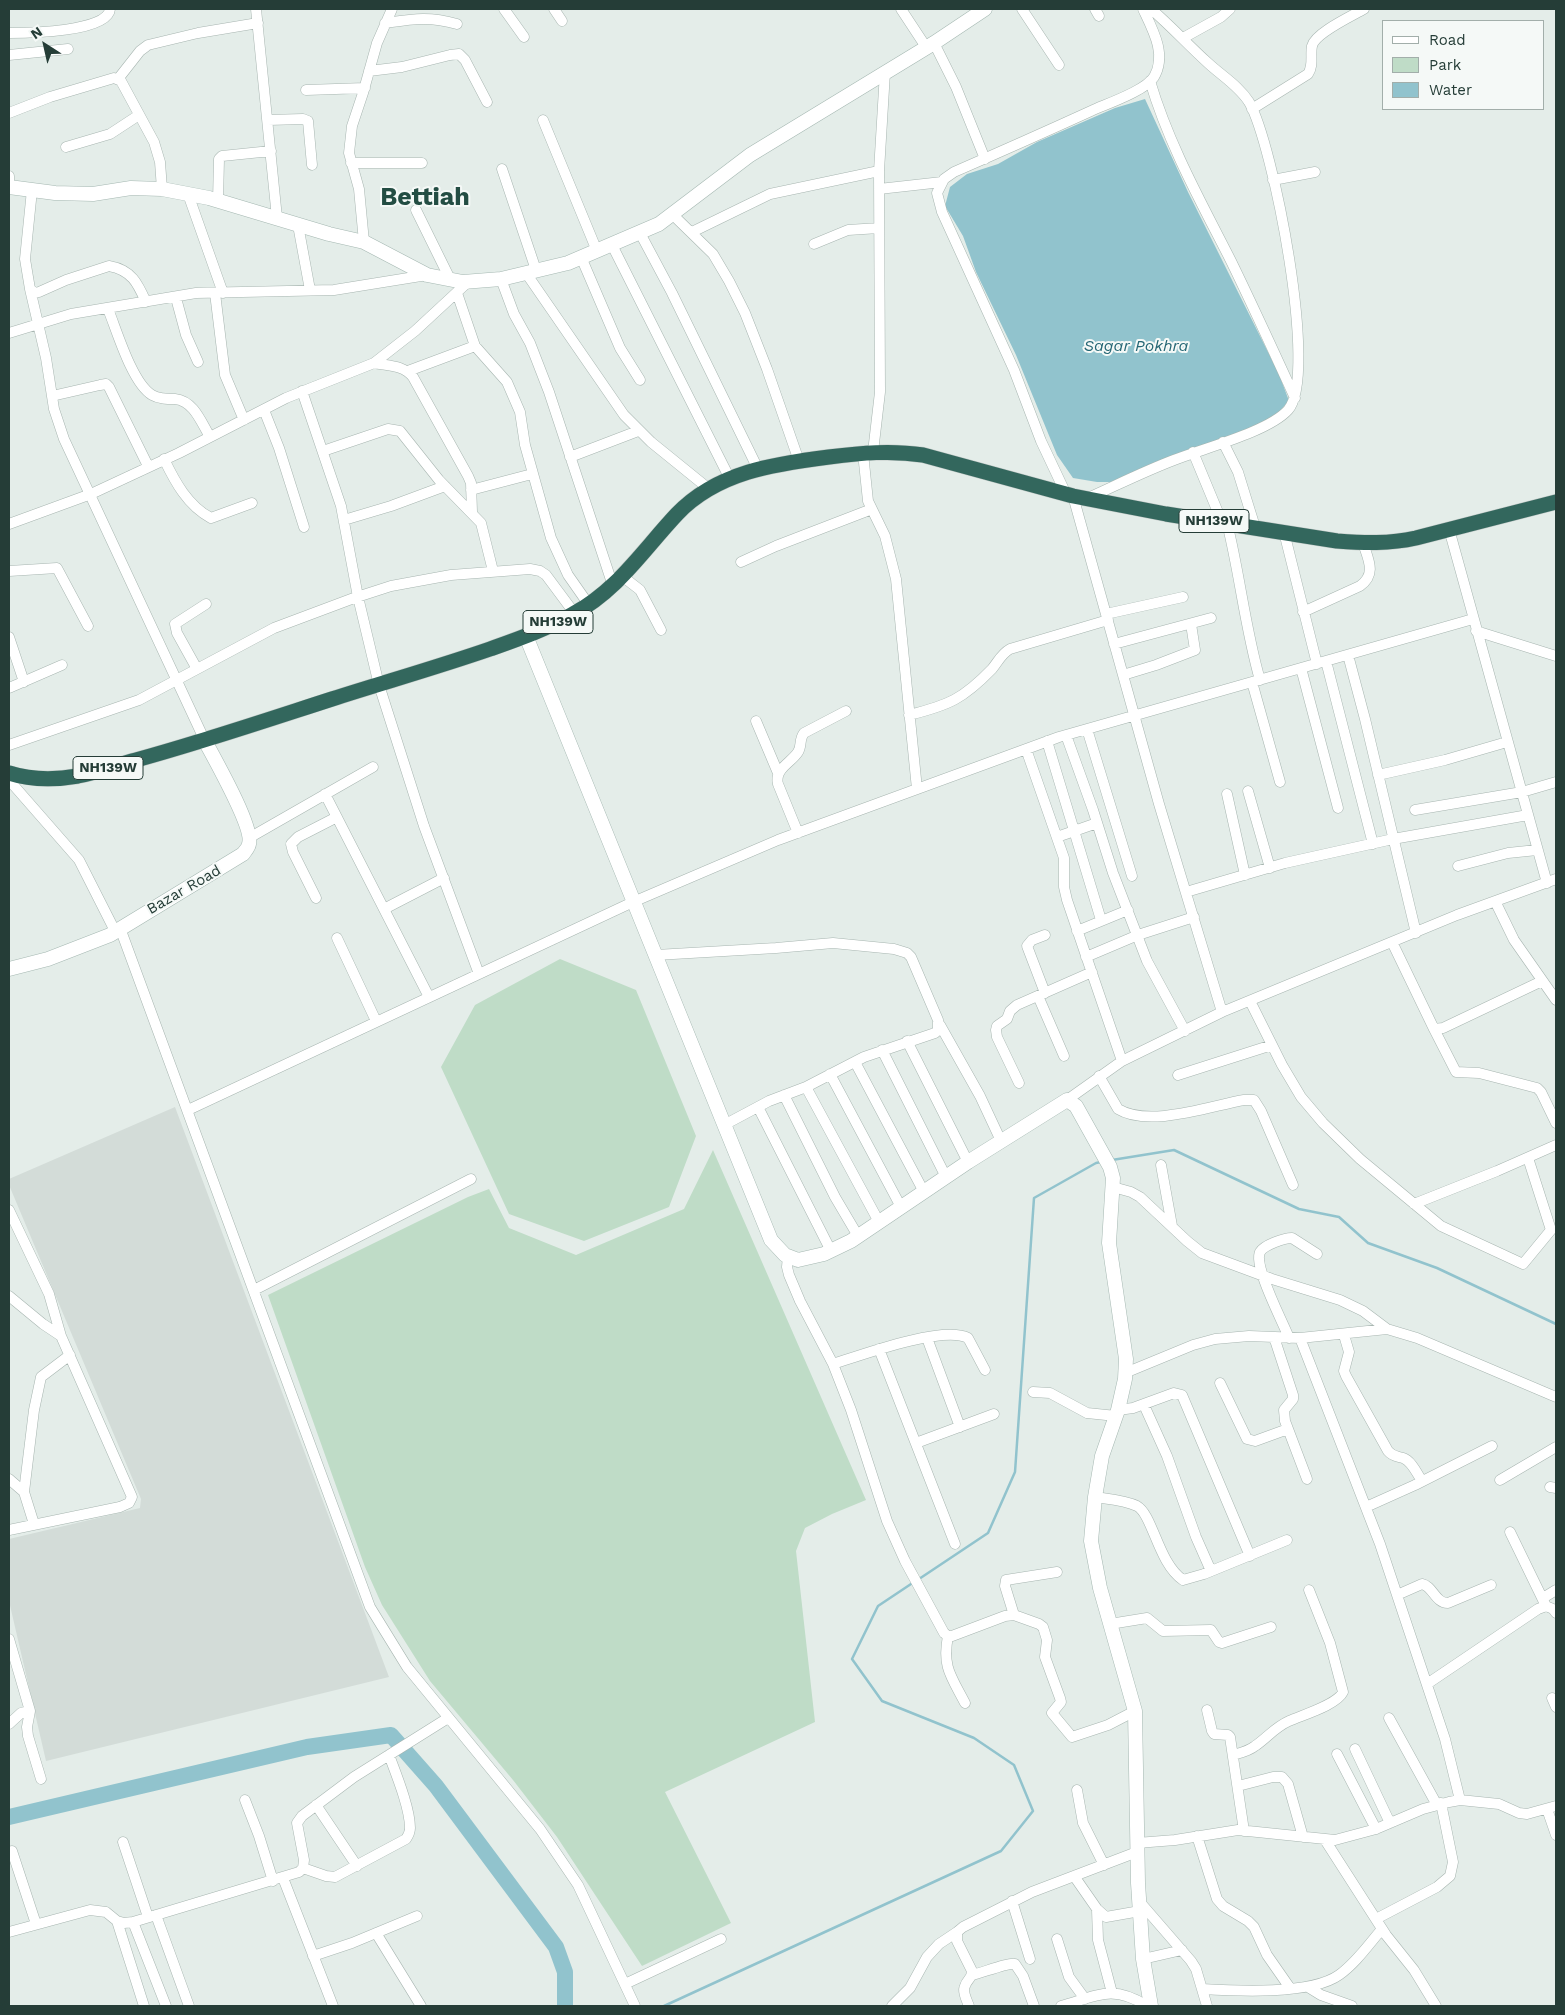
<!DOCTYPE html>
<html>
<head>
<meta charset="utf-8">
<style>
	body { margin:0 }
	#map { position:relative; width:1565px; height:2015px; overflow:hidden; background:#e4ede9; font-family:"Work Sans",sans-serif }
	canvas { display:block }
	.frame { position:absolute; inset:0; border:10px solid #253d37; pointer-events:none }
	.legend { position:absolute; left:1382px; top:20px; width:162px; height:90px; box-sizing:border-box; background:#f5f9f7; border:1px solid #a2aeaa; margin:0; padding:6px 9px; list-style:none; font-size:15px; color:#253d37 }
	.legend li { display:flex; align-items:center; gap:10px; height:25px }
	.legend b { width:25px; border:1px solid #a2aeaa }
	.north { position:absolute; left:20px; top:20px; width:50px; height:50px; -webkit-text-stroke:4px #f5f9f7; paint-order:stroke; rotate:325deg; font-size:14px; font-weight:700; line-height:20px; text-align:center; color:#253d37 }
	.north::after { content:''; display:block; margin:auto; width:18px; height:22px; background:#253d37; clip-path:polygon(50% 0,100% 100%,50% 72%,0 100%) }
</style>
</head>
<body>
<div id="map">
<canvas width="1565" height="2015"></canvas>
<div class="frame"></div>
<ul class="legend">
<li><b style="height:6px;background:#fff"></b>Road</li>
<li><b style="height:14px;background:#bfdcc7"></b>Park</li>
<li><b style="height:14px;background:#91c3cd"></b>Water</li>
</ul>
<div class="north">N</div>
</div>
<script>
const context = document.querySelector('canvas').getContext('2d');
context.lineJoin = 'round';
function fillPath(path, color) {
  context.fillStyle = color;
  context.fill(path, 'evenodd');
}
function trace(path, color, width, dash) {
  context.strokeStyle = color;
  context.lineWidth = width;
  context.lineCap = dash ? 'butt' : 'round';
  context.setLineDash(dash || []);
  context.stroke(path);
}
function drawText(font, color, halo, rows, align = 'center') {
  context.font = font + ' "Work Sans",sans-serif';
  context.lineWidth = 4;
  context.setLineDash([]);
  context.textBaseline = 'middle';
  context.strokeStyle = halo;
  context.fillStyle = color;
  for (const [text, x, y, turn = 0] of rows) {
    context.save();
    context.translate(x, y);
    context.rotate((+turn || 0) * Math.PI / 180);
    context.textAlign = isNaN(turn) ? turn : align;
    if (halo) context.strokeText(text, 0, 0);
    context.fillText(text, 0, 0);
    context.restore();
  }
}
const built = new Path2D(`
	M175,1107L389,1677L46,1761L9,1601V1539L140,1508L141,1499L9,1185V1179Z`);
const green = new Path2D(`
	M560,959L636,990L696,1136L669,1207L584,1241L509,1214L441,1067L475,1005Z
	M713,1150L866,1500L832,1514L805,1528L796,1551L815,1722L665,1792L731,1923L642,1966L557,1837L513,1780L430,1681L382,1605L365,1567L268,1295L468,1197L489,1189L509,1228L576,1255L684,1209Z`);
const water = new Path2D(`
	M1145,99L1188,192L1279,374L1289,401L1276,415L1245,431L1115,482H1097L1073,478L1057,455L1016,355L976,272L963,236L945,206L950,187L967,174L998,164L1037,142L1115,108Z`);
const stream = new Path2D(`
	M1112,1160L1174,1150L1299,1209L1339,1217L1368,1243L1437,1268L1556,1324
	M919,1579L988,1533L1015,1472L1034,1198L1096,1163L1101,1162
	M664,2006L1001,1851L1033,1811L1014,1765L974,1738L882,1701L852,1659L878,1606L914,1582`);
const river = new Path2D(`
	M9,1817L307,1747L391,1735L436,1786L556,1947L565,1972V2006`);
const street = new Path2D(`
	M256,9L277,218
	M504,9L524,37
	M554,9L562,21
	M901,9L926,47
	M1022,9L1059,65
	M1095,9L1099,16
	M385,23C413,19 429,16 457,24
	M9,33C28,33 108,32 110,9
	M1183,38L1221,17L1230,9
	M934,43L956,87L985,159
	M9,55L68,49
	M369,71L402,67L450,55L459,54L465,60L487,102
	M118,79L140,51L148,45L198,33L258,23
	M1150,81C1169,145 1201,202 1231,261C1253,306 1274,352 1295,398
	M306,90L365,88
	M1252,109L1308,74C1314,65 1310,56 1312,46C1315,33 1352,16 1364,9
	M9,113L50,97L114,78L121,81L154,142L160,162L162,189
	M268,120L303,119L308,121L312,165
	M543,120L597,251
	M66,147L110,134L139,115
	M351,163H422
	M502,169L536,270
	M9,176V187
	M1273,180L1315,172
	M879,189L942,182
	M32,190L25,259L30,289L35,293L39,292L66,280L109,266C132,270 138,284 146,302
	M188,194L223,293
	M218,201L219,159L222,156L271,151
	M416,210L450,279
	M672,214L713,254L729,281L745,313L767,369L799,461
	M298,225L310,290
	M692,232L770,194L879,171
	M640,233L672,293L758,469
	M364,242L359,189L349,153L352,126L363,93L377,43L392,9
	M814,244L848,230L879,228
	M612,245L730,479
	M581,257L620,348L640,380
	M526,273L624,415L651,442L709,489
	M501,279L514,314L530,343L549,392L613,586
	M30,289L46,358L54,409L64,439L205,741
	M215,293L225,375L244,420
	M457,293L475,346L507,382L520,412L525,445L551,538L568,575L589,605
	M176,298L186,335L198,362
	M108,309C117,331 132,383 152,395C159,399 167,399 175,399C194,401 201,422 210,437
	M9,333L71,314L196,293L334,290L427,275
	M374,363C389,366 403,365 413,377L468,476L471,483L472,512
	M408,371L475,346
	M302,391L341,506L358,597L379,685L424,826L479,974
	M52,396L100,385L106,384L109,387L148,466
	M264,410L279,448L304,527
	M1223,442L1238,472L1255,527
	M323,451L388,429L400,431L439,480L481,523L493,571
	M873,452L880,392L879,171L885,72
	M1193,452L1222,522
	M863,453L868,501L885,536L896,579L917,789
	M570,457L638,431
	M164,459C175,482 188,506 211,518L252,503
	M471,490L532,474
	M1066,494L1041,441L1014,370L942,212L937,193L944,179L954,172C1000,152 1045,132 1091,111C1106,104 1145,91 1154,77C1167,55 1153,30 1143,9
	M1073,496L1159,804L1222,1012
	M1088,498C1117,485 1145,471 1174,460C1204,448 1268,432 1288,410C1319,376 1273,143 1249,102C1239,86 1222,76 1208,63C1188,45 1171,26 1151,9
	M344,520L391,506L445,486
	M1227,523C1240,575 1245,628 1260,680
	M9,524L91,494L179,453L286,398L374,363L415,331L469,281
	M1449,529L1547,883
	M1284,532L1317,664
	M741,562L776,546L872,509
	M9,571L57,568L88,626
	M622,576L640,590L661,630
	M1303,612L1360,586C1377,574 1368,559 1363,543
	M1106,614L1183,597
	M1476,631L1556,656
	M9,637L24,682
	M1114,644L1211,618
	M1348,655L1365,719L1416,933
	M1326,661L1373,844
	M1301,668L1338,808
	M197,669L177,633L175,624L206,604
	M1123,675L1156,665L1195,650L1191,624
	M1252,682L1280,782
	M9,688L62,665
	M909,715C949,705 963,699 992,669C998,662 1001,654 1010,649L1108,620
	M756,721L778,773
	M1087,729L1132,876
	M1066,735L1093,810L1113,873L1147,961L1185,1031
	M1047,741L1101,920
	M9,745L139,700L274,628L354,598L391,586L451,575L530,569L540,571L546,575L575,614
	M1026,749L1064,858V887L1067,900L1122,1061
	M1378,775L1445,760L1507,742
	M9,780L79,860L115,931
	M1248,791L1270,868
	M325,794L429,997
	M1227,794L1245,875
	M1415,810L1522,792L1556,782
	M798,833L778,784C774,769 791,763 798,752C802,746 799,739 804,733L846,711
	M1057,837L1097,823
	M249,838L373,767
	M1458,866L1508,853L1537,850
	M1186,892L1285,863L1393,839L1528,815
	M316,898L293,852L291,844L298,837L337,817
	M1495,901L1514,940L1556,1000
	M384,909L444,878
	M120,928L370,1607L407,1667L540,1829L578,1885L635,2006
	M1077,931L1128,910
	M337,938L376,1021
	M1392,942L1434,1029L1443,1028L1542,981
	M656,955L776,948L833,943L894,949L907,953L911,957L938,1020V1030L935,1033L864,1057L806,1087L769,1101L724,1125
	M1086,957L1138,935L1194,917
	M1045,993L1027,946L1032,940L1045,935
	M1038,996L1064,1056
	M1250,1001L1282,1065L1301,1097L1323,1123L1360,1159L1441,1226L1523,1264L1551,1230L1528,1158
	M940,1025L980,1096L1001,1141
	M1434,1029L1456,1072L1479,1073L1537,1088L1541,1092L1556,1123
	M907,1041L968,1162
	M882,1050L946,1177
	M855,1062L924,1192
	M830,1074L901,1207
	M1178,1075L1272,1045
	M1099,1076L1118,1109C1149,1128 1210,1106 1244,1100H1254L1261,1111L1293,1185
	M1019,1083L997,1037L996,1030L997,1026L1007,1019L1010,1011L1017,1005L1092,972
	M806,1087L879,1222
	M784,1095L835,1197L858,1236
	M1067,1100L1122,1061L1222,1012L1457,915L1556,879
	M758,1107L831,1251
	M188,1110L633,902L778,840L1059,737L1473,619
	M1161,1165L1172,1226
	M1113,1187L1131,1192L1140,1197L1187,1241L1202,1253L1272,1279L1340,1300L1363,1311L1387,1329
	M1414,1204L1497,1171L1556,1145
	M9,1210L49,1294L61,1336L132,1497L129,1503L120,1507L9,1530
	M788,1256L787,1267L789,1275L800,1301L833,1364L851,1410L887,1521L905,1561L944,1633L948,1636H952L1005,1616L1014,1615L1039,1624L1043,1627L1047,1640L1045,1657L1060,1698L1061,1702L1052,1713L1072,1737L1108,1725L1135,1711
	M254,1290L471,1179
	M9,1296L43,1324L61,1336
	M1344,1335L1349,1352L1344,1371L1346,1376L1388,1451C1393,1457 1397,1456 1403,1458C1412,1461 1417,1474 1422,1481
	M1274,1337L1293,1395V1399L1284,1410L1285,1421L1307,1479
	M927,1338L960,1427
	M1289,1338C1283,1322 1253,1266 1260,1252C1264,1245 1284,1238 1292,1238L1317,1254
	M1300,1338L1380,1544L1445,1739L1460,1800
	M879,1349L955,1544
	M833,1364C861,1355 943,1325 968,1338L985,1370
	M1125,1373L1193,1345L1215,1339L1249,1336L1300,1338L1387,1329L1417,1338L1556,1397
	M1220,1383L1247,1439L1255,1441L1288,1429
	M1033,1392L1050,1393L1087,1413L1116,1416
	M1144,1405L1167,1456L1196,1537L1211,1571
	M1118,1410L1133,1408L1174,1393L1182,1395L1250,1556
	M916,1443L994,1414
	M9,1479L24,1492L34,1524
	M1500,1480L1556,1447
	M1550,1487L1556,1488
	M24,1492L34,1410L41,1377L70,1355
	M1095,1497C1108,1499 1125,1500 1137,1506C1153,1515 1158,1563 1183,1580L1204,1574L1287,1540
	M1366,1507L1415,1485L1492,1446
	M1510,1532L1546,1606
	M1397,1595L1422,1584C1433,1586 1435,1603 1448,1603L1491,1585
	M1543,1598L1556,1590
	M1014,1615L1005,1586L1006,1580L1057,1572
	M1110,1624L1147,1618L1163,1631L1211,1630L1219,1642L1222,1643L1271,1627
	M948,1636C942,1667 951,1676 965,1703
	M9,1639L30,1711L27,1727L28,1736L41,1779
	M1427,1684L1538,1609L1546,1606L1553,1609L1556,1613
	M1552,1698L1556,1707
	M1207,1710L1212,1731L1214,1734L1228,1735L1230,1737L1244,1831
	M1389,1718L1437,1805
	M9,1724L21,1713L30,1711
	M1355,1749L1390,1823
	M1337,1754L1376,1829
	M1233,1755C1240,1753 1249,1751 1255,1746C1267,1738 1275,1727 1289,1721C1302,1715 1337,1705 1343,1692L1330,1643L1309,1590
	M1238,1786L1273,1777H1282L1288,1784L1303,1837
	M1077,1790L1083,1823L1104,1865
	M245,1800L259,1836L273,1881
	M316,1805L357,1866
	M1547,1809L1556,1835
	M1197,1836L1217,1899L1223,1906L1248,1921L1254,1927L1267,1955L1290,1988
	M1325,1840L1386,1935L1414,1970L1436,2006
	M123,1842L148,1917
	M1137,1843L1175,1840L1238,1830L1335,1840L1376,1829L1423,1809L1449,1802L1460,1800L1499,1804L1519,1813L1527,1814L1556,1806
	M12,1851L36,1924
	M303,1868L326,1876L335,1877L406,1839C408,1836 410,1833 410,1828C410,1808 396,1774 389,1755
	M1074,1876L1097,1909L1106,1917L1140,1911
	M283,1878L333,2006
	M1012,1901L1030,1959
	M1139,1901L1191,1961L1196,1969L1207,2006
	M1097,1909L1098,1940L1112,1993
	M156,1915L189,2006
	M1376,1919L1437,1887L1450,1876L1453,1862L1441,1803
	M117,1921L144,2006
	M133,1922L166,2006
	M9,1932L90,1910L106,1912L117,1921L124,1923L133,1922L299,1872L303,1868L304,1860L297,1823L302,1816L354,1777L448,1718
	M376,1933L421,2006
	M1057,1939L1069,1977L1085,1999
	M313,1956L352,1943L417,1916
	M1143,1959L1182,1950
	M972,1975C982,1973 1009,1962 1015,1964L1023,1976L1034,2006
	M625,1984L721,1939
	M1308,1987L1321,1995L1352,2006
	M1202,1989C1236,1991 1311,1995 1339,1975C1356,1963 1369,1944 1382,1929
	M892,2006L910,1988L927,1957L939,1944L957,1932
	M969,2006C967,2001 962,1991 965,1986C967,1979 972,1979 972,1971L957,1941V1932L963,1927L1032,1892L1137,1852
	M1061,2006C1097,1996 1112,1984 1147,2006`);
const secondary = new Path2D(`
	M9,187L55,193L93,194L131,188L162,189L209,198L329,234L364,242L427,275L463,282L501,279L568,263L659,224L750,155L934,43L985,9
	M526,636L771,1240L785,1255L798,1260L824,1254L851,1241L968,1162L1067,1100L1076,1106L1110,1167L1113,1178L1109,1243L1126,1359L1125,1379L1118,1410L1102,1456L1095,1497L1091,1541L1100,1588L1135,1711L1138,1883L1143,1959L1151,2006
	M9,969L48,959L110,935L243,854C245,851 249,847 249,844C254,828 214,758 205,741`);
const highway = new Path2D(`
	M9,773C31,780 55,780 78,776C98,772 117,765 136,760C202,742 267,720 332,699C385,682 438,667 490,649C518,639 547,629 573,614C617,591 644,549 677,514C717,472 774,464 829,457C861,453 891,450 923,455L1073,496L1166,514L1337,541C1364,543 1389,544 1416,538L1556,502`);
const shields = [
	[1214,521,70],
	[558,622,70],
	[108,768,70]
];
const shieldNames = [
	["NH139W",1214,521],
	["NH139W",558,622],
	["NH139W",108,768]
];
const streetNames = [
	["Bazar Road",184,890,-30]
];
const waterNames = [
	["Sagar Pokhra",1136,346]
];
const townNames = [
	["Bettiah",425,198]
];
fillPath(built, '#d3dcd8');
fillPath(green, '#bfdcc7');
fillPath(water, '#91c3cd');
trace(stream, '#91c3cd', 2.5);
trace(river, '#91c3cd', 16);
trace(street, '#a7b5b0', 11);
trace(secondary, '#a4b7b1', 15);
trace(highway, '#c2c9c7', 16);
trace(street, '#fff', 10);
trace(secondary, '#fff', 14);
trace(highway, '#33675d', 15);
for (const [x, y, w] of shields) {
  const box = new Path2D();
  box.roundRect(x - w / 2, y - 11.5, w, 23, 4);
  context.fillStyle = '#f5f9f7';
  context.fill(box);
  trace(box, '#253d37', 1);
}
drawText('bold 14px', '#253d37', null, shieldNames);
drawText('15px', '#253d37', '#f5f9f7', streetNames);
drawText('italic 16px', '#246674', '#f5f9f7', waterNames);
drawText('bold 25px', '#234d43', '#f5f9f7', townNames);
</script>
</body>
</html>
